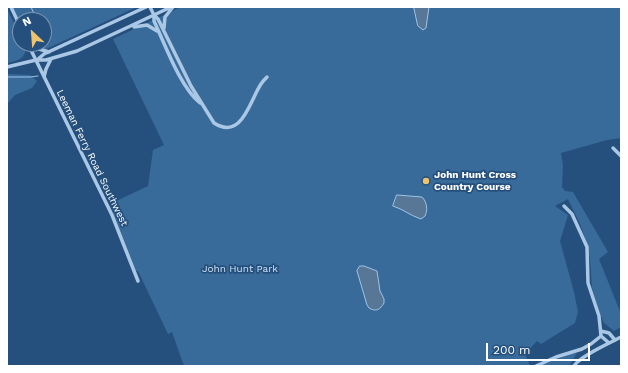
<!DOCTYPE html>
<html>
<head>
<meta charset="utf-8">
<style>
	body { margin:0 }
	#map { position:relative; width:628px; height:373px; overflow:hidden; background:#25507d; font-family:"Work Sans",sans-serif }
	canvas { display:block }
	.frame { position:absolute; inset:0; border:8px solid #fff; pointer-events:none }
	.north { position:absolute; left:12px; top:12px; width:40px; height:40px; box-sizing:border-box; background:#25507d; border:1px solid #7c96b1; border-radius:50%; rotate:334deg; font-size:11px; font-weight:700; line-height:16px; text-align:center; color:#fff }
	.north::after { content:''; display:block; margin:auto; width:14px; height:18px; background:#efc26e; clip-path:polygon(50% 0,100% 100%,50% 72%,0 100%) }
	.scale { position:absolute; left:486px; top:343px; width:104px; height:18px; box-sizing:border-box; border:2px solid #fff; border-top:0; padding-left:5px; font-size:12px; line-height:14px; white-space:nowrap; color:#fff; -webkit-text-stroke:3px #25507d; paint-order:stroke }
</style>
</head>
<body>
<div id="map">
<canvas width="628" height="373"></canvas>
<div class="frame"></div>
<div class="north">N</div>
<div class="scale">200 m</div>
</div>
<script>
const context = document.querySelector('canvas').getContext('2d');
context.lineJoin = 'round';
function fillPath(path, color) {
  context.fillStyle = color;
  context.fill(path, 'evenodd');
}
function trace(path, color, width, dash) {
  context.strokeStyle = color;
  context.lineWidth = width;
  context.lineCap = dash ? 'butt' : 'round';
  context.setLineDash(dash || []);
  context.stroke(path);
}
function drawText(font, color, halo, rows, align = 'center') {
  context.font = font + ' "Work Sans",sans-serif';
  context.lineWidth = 3.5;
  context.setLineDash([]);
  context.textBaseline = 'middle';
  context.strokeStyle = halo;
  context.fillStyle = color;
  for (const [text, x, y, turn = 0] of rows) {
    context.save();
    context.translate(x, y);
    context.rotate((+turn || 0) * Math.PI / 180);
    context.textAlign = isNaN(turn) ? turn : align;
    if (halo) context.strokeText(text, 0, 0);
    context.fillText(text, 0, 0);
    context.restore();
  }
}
const green = new Path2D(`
	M13,7H137L46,49C41,49 36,48 32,44H44V20H20V21Z
	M181,7H621V138L607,140L561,153L563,165L562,187L565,191L573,192L608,252L599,259L621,314V327L614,331L604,323L598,308L592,288L590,259L587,244L580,224L568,199L555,206L568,215L560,241L574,292L578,312L575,323L541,344L537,341L525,354L530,366H184L172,332L168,334L138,271H136L110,204L148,186L153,150L164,145L113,39Z
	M7,9L20,35V44H24C29,57 18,61 7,63Z
	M7,74L30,75L37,81L32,88L15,95L7,104Z
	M577,353L569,366H538L571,354Z`);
const water = new Path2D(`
	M414,7H429L426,28L423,30L418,26Z
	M397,195L422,197C427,202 428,210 425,216L421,219C411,216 403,209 393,206Z
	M360,266H364L377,271L380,291L384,299V303C380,310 376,312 369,308L367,305L357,271Z`);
const stream = new Path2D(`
	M31,7L37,20
	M44,35L46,39
	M7,77H30L38,76`);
const minor = new Path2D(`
	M11,7L20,26
	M150,7L154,15L158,19L191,86L214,123C242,141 250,100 261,84C263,81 265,79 267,77
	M154,15V21C165,44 180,87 200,103
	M134,27L147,25L157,31
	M164,28L165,17L173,7
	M28,44L112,215L138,281
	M29,46L49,52
	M37,60L44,54L146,7
	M7,67L36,60H46L77,51L171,7
	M44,77L46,69L51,59
	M613,148L621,156
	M601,331L609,333L615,340
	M601,336L609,343
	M536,366L556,357L582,349L591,344L601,336L599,316L588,283L587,247L572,214L564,206
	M574,366C580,356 610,343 621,337`);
const markers = [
	[426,181,4,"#efc26e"]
];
const streetNames = [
	["Leeman Ferry Road Southwest",92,158,64]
];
const poiNames = [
	["John Hunt Cross",434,175],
	["Country Course",434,187]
];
const parkNames = [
	["John Hunt Park",240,269]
];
fillPath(green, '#386b9a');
fillPath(water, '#587797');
trace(water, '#9ec4e6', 1);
trace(stream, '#9ec4e6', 1);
trace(minor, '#aac8e5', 3.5);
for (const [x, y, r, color] of markers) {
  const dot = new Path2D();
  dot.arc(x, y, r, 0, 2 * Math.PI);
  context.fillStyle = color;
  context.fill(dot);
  trace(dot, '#25507d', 1.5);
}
drawText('10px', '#fff', '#25507d', streetNames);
drawText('bold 10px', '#fff', '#25507d', poiNames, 'left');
drawText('10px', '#cce1f4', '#25507d', parkNames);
</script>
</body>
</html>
